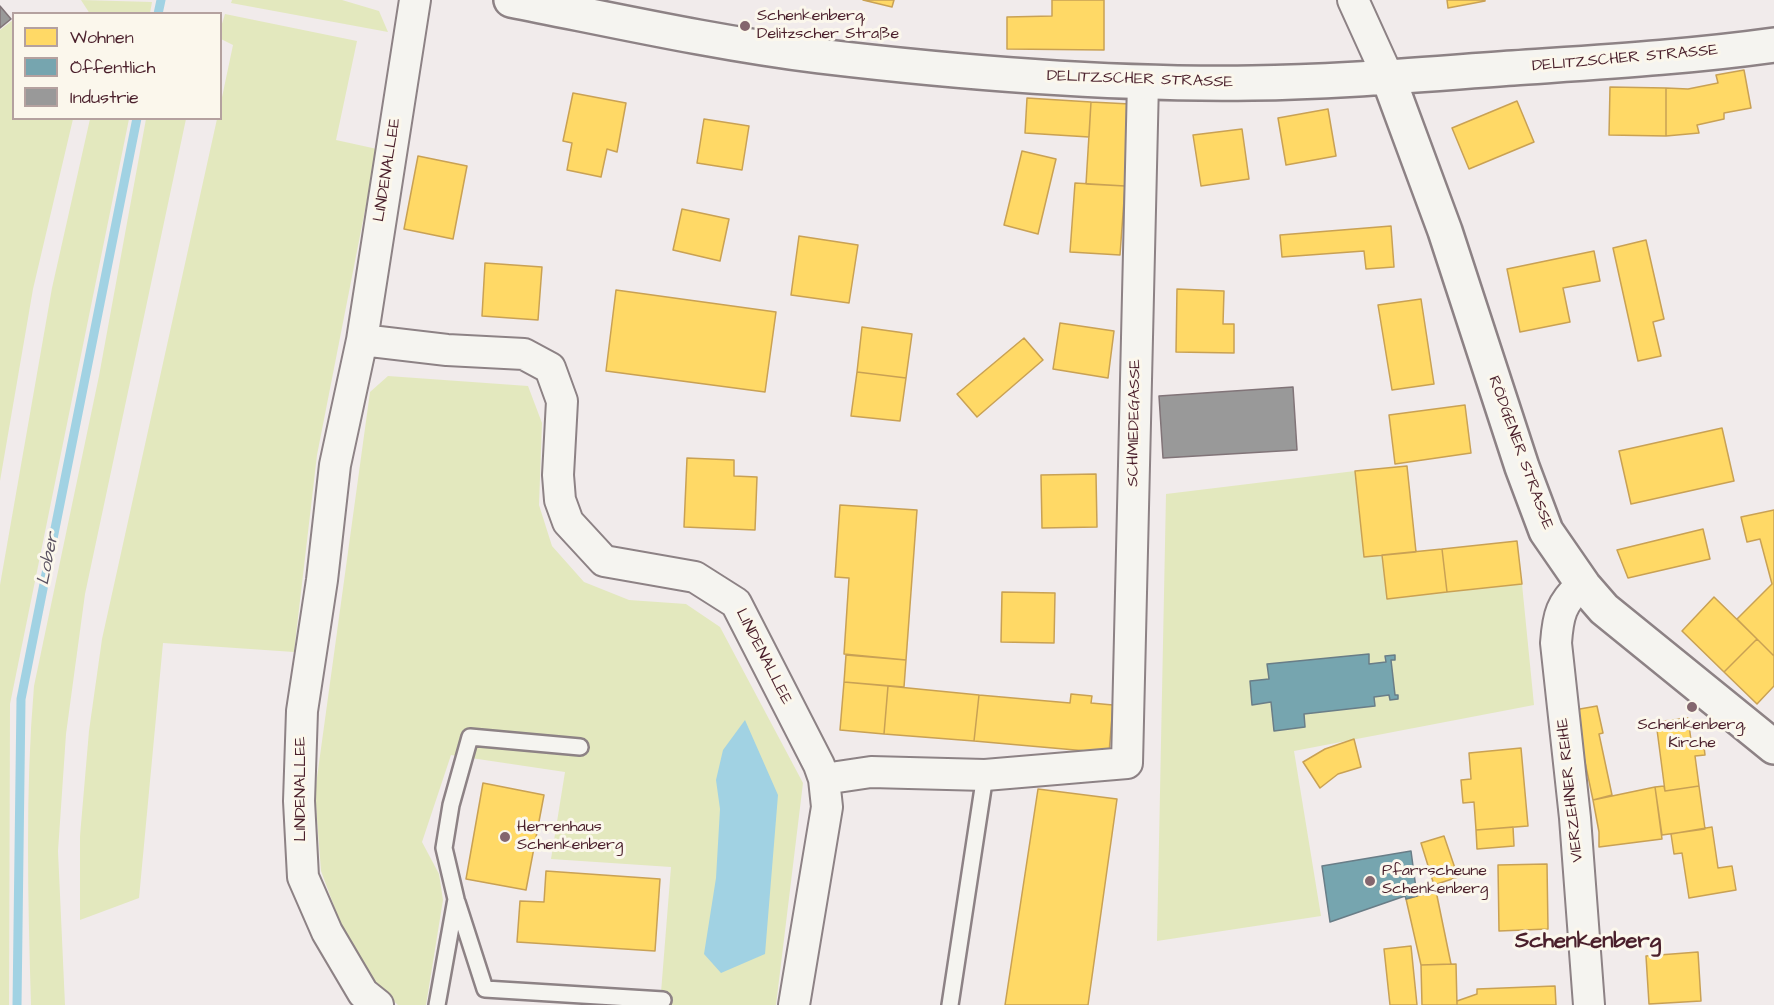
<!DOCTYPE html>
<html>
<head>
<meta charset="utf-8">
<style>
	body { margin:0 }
	#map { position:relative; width:1774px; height:1005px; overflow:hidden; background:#f1ebeb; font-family:"Architects Daughter",sans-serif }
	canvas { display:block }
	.legend { position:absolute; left:12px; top:12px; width:210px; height:108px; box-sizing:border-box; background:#fbf7ec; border:2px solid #b4a19f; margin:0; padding:8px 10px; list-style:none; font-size:18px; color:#4a1f2b }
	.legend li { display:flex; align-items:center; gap:12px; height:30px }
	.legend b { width:30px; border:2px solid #b4a19f }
</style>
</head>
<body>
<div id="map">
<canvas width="1774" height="1005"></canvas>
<ul class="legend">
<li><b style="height:16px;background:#ffd966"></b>Wohnen</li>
<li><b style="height:16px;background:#76a5af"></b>Öffentlich</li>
<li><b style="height:16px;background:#999"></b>Industrie</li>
</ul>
</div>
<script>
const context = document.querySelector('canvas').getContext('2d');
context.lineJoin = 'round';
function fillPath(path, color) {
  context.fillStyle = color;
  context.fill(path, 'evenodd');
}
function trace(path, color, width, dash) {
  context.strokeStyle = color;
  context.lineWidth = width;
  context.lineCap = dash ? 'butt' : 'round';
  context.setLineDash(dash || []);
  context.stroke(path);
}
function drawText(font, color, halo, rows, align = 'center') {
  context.font = font + ' "Architects Daughter",sans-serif';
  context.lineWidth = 6;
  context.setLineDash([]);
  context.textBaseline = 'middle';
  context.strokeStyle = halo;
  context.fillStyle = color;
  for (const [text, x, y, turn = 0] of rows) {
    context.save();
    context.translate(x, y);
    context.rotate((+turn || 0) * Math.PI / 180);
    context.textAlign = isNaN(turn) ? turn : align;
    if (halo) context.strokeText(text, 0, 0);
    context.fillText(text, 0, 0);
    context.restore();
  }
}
const green = new Path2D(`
	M81,0L152,2L150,13L90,14Z
	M232,0H342L379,11L388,32L231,3Z
	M225,14L357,41L336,140L377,149L317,455L294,652L163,643L139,898L80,920V836L89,731L102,639L217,119L220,118L221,102L233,45L221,39V27Z
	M13,20L14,118L73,119L33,289L0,481V30Z
	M90,119H129L10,704L9,1005H0V585L52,288Z
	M146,119H186L85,594L66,734L58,851L65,1005H31C28,899 25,792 34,686L99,376Z
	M388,376L528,386L542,423L539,505L552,546L584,582L629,600L686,604L720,627L803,783L776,1005H660L671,867L551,859L565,772L451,755L422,842L439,874L443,900L426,1005H398L374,984L341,925L321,871L315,792L370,392Z
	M1355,471L1364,557L1382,555L1387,598L1522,584L1534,705L1294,751L1321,916L1157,941L1166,494Z`);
const water = new Path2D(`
	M745,720L778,795L765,954L721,973L704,954L716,878L720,809L716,780L723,750Z`);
const homes = new Path2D(`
	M863,0H894L892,7Z
	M1052,0H1104V50L1007,49V17L1052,16Z
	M1447,0H1485V1L1448,8Z
	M1744,70L1751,108L1724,113V119L1697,125L1699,133L1666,136V88L1688,89L1718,83L1716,75Z
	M1610,87L1666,88V136L1609,135Z
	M573,93L626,103L617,152L607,149L601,177L567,170L572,143L563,141Z
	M1027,98L1091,102L1089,137L1025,133Z
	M1517,101L1534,142L1469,169L1452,128Z
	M1091,102L1130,104L1125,186L1086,184Z
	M1328,109L1336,156L1286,165L1278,118Z
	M704,119L749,126L742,170L697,163Z
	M1242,129L1249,179L1201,186L1193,135Z
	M1022,151L1056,159L1038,234L1004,225Z
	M418,156L467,166L453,239L404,229Z
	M1075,183L1125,186L1120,255L1070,252Z
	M682,209L729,219L720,261L673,250Z
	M1391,226L1394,267L1366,269L1364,251L1282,257L1280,235Z
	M799,236L858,245L849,303L791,295Z
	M1646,240L1664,319L1653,322L1661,356L1638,361L1613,248Z
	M1594,251L1600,281L1563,288L1570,322L1520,332L1507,269Z
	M485,263L542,267L538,320L482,316Z
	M1177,289L1224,291L1223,324H1234V353L1176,352Z
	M616,290L776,312L765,392L606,371Z
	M1421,299L1434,384L1392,390L1378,305Z
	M1060,323L1114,331L1108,378L1053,369Z
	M862,327L912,334L906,378L857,372Z
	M1024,338L1043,360L977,417L957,394Z
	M857,372L906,378L900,421L851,416Z
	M1465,405L1471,453L1395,464L1389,415Z
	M1722,428L1734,481L1631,504L1619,451Z
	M687,458L734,460V476L757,477L755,530L684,527Z
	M1407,466L1416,552L1364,557L1355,471Z
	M1096,474L1097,527L1042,528L1041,475Z
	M840,505L917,510L906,660L844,654L849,578L835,577Z
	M1774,510V656L1737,619L1772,584L1760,539L1747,542L1741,517Z
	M1703,529L1710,559L1628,578L1617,550Z
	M1517,541L1522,584L1447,592L1442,549Z
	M1442,549L1447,592L1387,599L1382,555Z
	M1002,592L1055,593L1054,643L1001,642Z
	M1714,597L1757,639L1724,672L1682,631Z
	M1757,639L1774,656V686L1757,704L1724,672Z
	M846,655L906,660L904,687L844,682Z
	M844,682L888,686L884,734L840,730Z
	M888,686L979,695L974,741L884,734Z
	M1071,694L1092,696L1091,703L1113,705L1109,753L974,741L979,695L1070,703Z
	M1597,706L1603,733L1599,734L1612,795L1593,800L1574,710Z
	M1688,718L1691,740L1703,738L1705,755L1695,756L1699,786L1665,791L1656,722Z
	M1354,739L1361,767L1338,774L1320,788L1303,762L1325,749Z
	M1521,748L1528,826L1476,830L1474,802L1463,803L1461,780L1471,779L1469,753Z
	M483,783L544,795L526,890L466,879Z
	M1664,786L1665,791L1699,786L1705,829L1662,835L1655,787Z
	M1655,787L1662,839L1599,847V832L1593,800Z
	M1038,789L1117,799L1088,1005H1005Z
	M1513,827L1514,846L1477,849L1476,830Z
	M1712,827L1718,868L1732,866L1736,890L1689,898L1682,853L1674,854L1671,834Z
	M1444,836L1458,877L1434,885L1421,843Z
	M1547,864L1548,929L1499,931L1498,865Z
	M546,871L660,879L655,951L517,942L520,901L544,902Z
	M1436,891L1451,964L1421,965L1406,899Z
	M1411,946L1417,1005H1390L1384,949Z
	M1698,952L1701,1001L1649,1004L1646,956Z
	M1456,964L1457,1005H1422L1421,965Z
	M1555,986L1556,1005H1457V1001L1477,994V989Z`);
const public = new Path2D(`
	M1369,654V664L1386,662L1385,656L1395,655V660H1391L1395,695H1398V699L1390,700L1389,695L1374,697L1375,706L1304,714L1305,727L1274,731L1271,702L1252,705L1250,681L1269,679L1267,664Z
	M1411,851L1417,896L1406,899L1405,896L1330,922L1322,866Z`);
const industry = new Path2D(`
	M0,6L11,19L0,28Z
	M1293,387L1297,450L1163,458L1159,396Z`);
const stream = new Path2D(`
	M158,14L161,0
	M17,1005L21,699L137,118`);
const lane = new Path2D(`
	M457,902L485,989L663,1000
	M437,1005L456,899L444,848L451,805L470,737L580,747
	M950,1005L985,775`);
const street = new Path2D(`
	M1353,0L1388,77
	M362,340L447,350L524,354L550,368L562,401L558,475L560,500L568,522L604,561L695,577L736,603L819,765L824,779L827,807L794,1005
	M1582,584C1561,603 1558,615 1556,643L1575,818L1589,1005
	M824,779L871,772L985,775L1127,763L1143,82
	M378,1005L363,993L327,932L303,877L299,801L302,711L322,580L335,465L362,340L415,0`);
const secondary = new Path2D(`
	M511,0C613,20 715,43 819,56C962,73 1107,85 1252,83C1339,82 1426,74 1513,68C1600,62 1688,57 1774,45
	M1388,77L1445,231L1522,467L1546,531L1584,586L1604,609L1774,747`);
const markers = [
	[745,26,6,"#84666e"],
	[1692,707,6,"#84666e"],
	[505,837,6,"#84666e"],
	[1370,881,6,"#84666e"]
];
const poiNames = [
	["Schenkenberg,",757,17],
	["Delitzscher Straße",757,35],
	["Schenkenberg,",1692,726,"center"],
	["Kirche",1692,744,"center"],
	["Herrenhaus",517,828],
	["Schenkenberg",517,846],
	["Pfarrscheune",1382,872],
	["Schenkenberg",1382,890]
];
const streetNames = [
	["DELITZSCHER STRASSE",1625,59,-5],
	["DELITZSCHER STRASSE",1140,80,2],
	["LINDENALLEE",388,170,-81],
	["SCHMIEDEGASSE",1135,423,-89],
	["RÖDGENER STRASSE",1520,453,70],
	["LINDENALLEE",763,657,63],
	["LINDENALLEE",302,789,-90],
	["VIERZEHNER REIHE",1571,790,-96]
];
const waterNames = [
	["Lober",49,559,-79]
];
const districtNames = [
	["Schenkenberg",1588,942]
];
fillPath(green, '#e3e8be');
fillPath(water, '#a1d2e3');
fillPath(homes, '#ffd966');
trace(homes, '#c9a154', 1.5);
fillPath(public, '#76a5af');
trace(public, '#697d87', 1.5);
fillPath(industry, '#999');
trace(industry, '#817478', 1.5);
trace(stream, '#a1d2e3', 9);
trace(lane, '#8d8285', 20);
trace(street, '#8d8285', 34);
trace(secondary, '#8d8285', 38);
trace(lane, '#f5f4f0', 15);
trace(street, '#f5f4f0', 30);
trace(secondary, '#f5f4f0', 33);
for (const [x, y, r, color] of markers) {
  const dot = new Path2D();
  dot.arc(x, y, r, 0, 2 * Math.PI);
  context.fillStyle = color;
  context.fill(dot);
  trace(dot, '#fbf7ec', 2);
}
drawText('16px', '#4a1f2b', '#fbf7ec', poiNames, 'left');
drawText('16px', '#4a1f2b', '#fbf7ec', streetNames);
drawText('italic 18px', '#5a5261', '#fbf7ec', waterNames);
drawText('bold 22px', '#4a1f2b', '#fbf7ec', districtNames);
</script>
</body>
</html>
